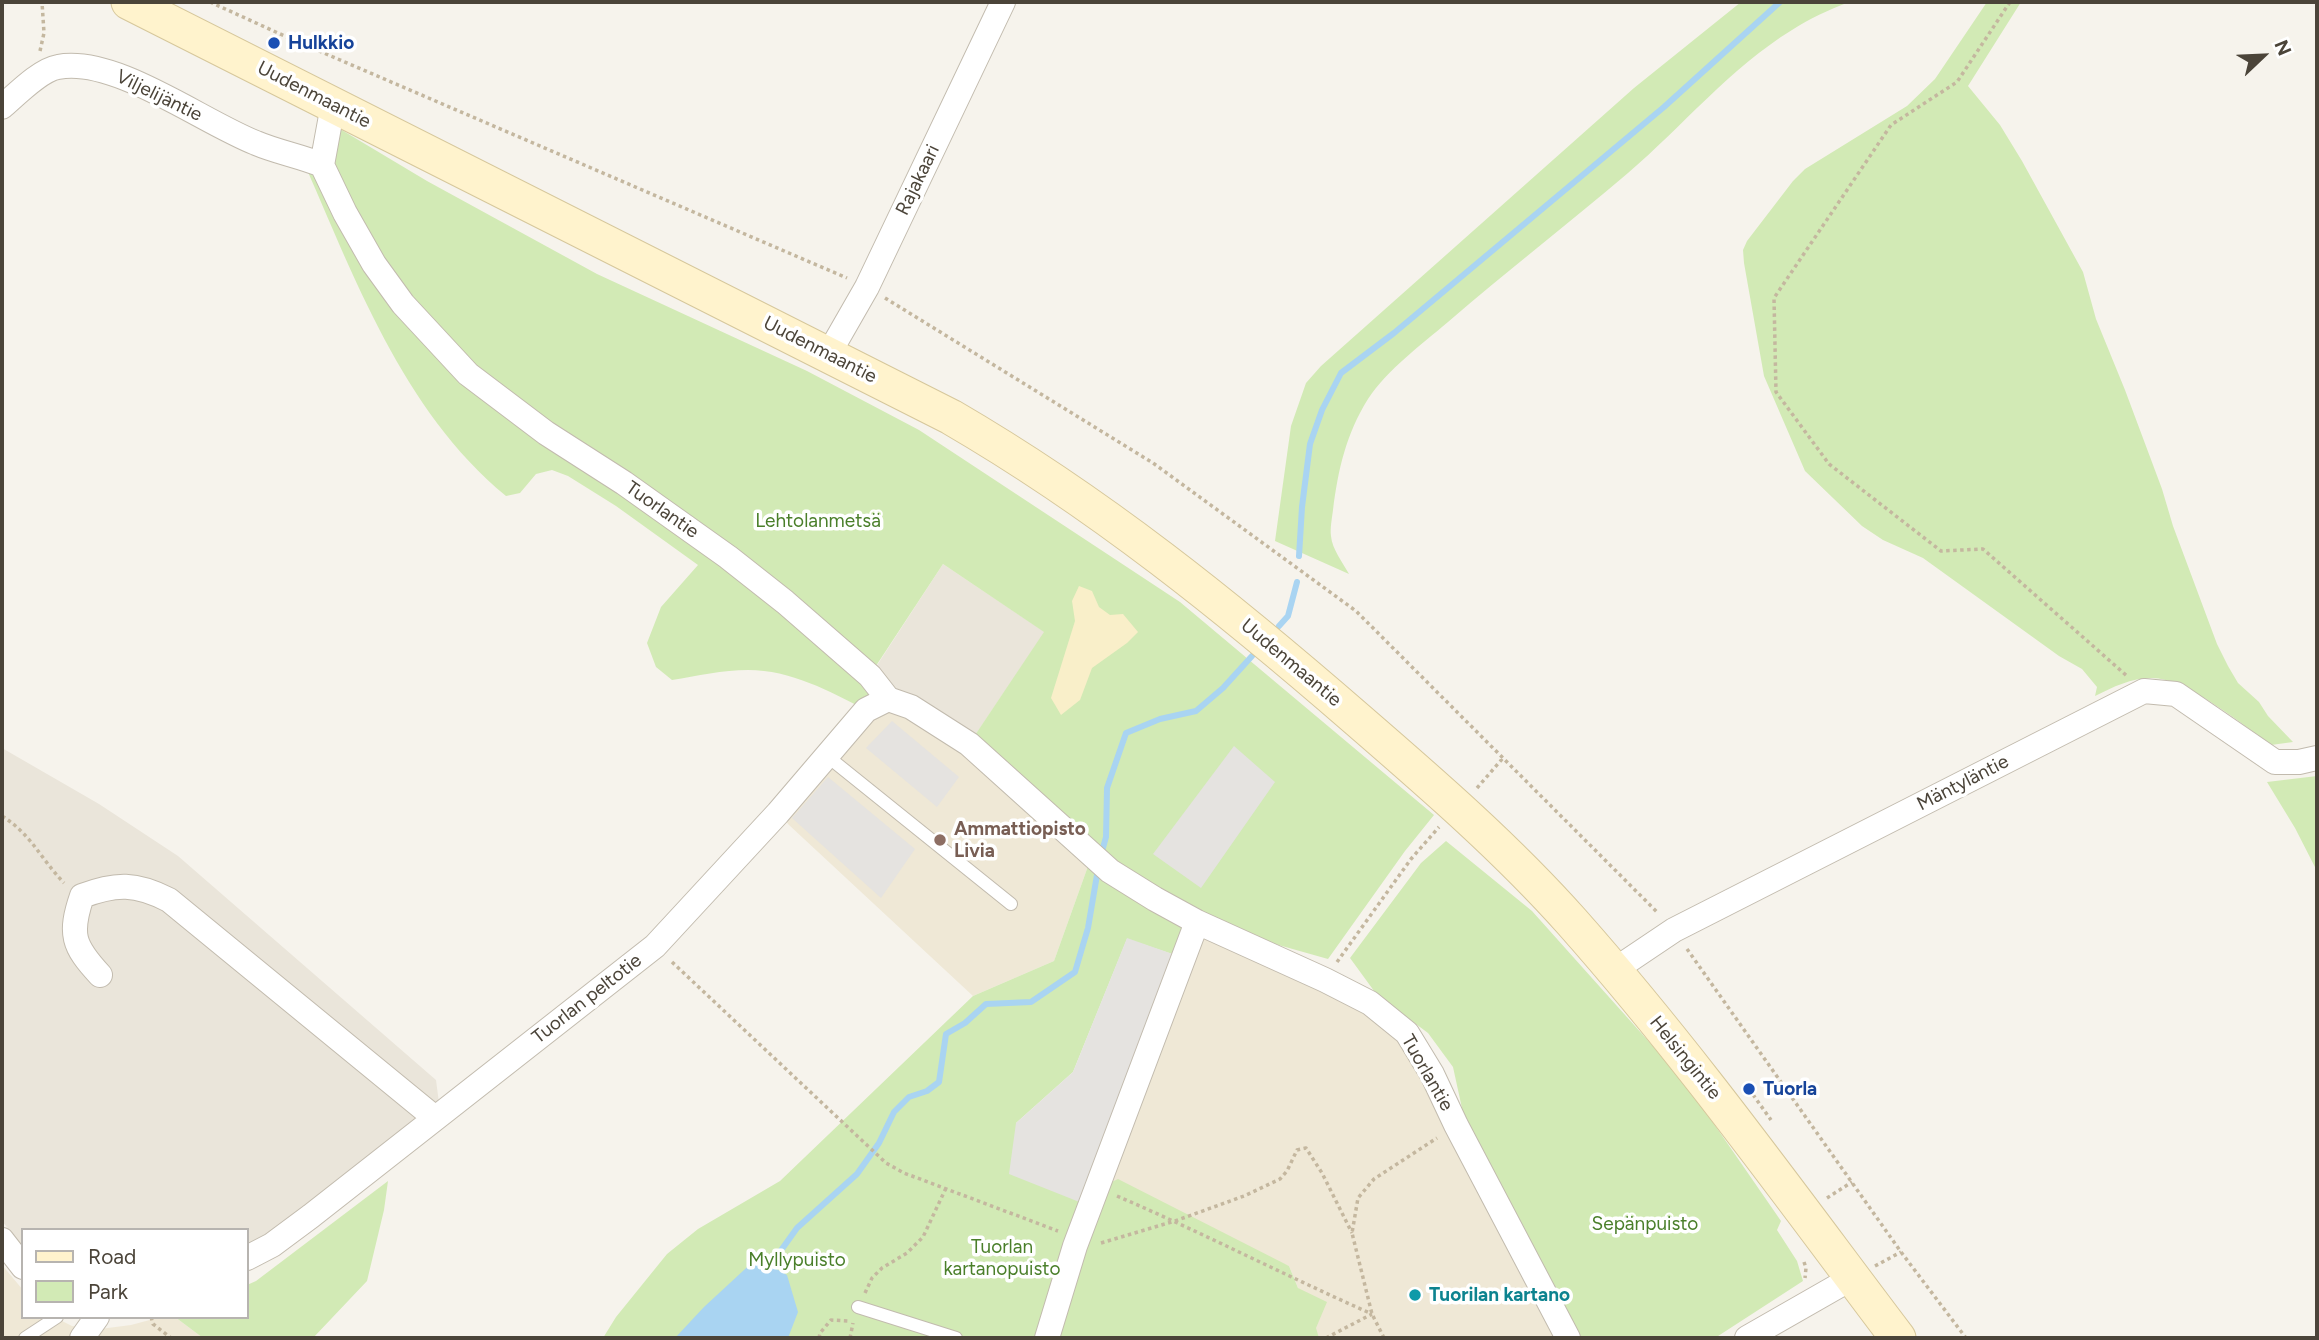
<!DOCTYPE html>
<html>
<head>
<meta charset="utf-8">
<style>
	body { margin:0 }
	#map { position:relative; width:2319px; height:1340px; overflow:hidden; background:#f6f3ec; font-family:Figtree,sans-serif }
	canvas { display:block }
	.frame { position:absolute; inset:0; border:4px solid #4b4439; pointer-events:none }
	.legend { position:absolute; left:21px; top:1228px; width:228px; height:91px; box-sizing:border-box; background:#fff; border:2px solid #b7b4b0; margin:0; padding:9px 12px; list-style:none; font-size:21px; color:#4b4439 }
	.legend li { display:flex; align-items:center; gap:14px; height:35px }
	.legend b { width:35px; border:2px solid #b7b4b0 }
	.north { position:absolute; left:2228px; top:21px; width:70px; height:70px; -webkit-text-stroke:5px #fff; paint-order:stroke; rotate:67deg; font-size:19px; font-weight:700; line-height:28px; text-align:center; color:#4b4439 }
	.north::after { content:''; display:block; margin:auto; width:24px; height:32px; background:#4b4439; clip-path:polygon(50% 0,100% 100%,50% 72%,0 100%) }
</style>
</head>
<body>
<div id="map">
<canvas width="2319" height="1340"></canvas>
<div class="frame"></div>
<ul class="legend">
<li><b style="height:9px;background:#fff3cd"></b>Road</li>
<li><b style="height:19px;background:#d2eab5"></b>Park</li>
</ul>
<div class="north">N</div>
</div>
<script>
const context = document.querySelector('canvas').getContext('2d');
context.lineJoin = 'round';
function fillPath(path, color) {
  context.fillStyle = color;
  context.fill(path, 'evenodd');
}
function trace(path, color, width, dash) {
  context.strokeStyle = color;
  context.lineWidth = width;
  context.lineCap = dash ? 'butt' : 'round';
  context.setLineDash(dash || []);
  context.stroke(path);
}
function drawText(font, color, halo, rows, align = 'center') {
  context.font = font + ' Figtree,sans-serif';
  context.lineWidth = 7;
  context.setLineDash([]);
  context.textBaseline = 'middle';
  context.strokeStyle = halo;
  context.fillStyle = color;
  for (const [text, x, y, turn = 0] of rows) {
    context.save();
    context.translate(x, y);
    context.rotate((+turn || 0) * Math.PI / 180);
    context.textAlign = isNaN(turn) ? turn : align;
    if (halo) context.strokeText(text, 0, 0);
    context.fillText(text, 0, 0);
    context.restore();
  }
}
const residential = new Path2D(`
	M943,564L1045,632L969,744L870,676Z
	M2,748L99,804L178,856L436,1080L439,1103L275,1230L247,1245V1230H23V1247L2,1221Z`);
const education = new Path2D(`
	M911,707L1092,855L1054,961L973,996L789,825L778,813L866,710Z
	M1197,922L1365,1010L1398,1041L1432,1091L1559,1338H1319L1289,1266L1099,1188Z
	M2,1265L23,1290V1317H54L72,1326L100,1329L131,1325L161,1317H175L203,1338H2Z`);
const green = new Path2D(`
	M1741,2H1849C1829,10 1810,18 1792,30C1730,68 1683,126 1628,173C1569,223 1507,271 1448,322C1421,345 1388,369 1368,399C1346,434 1338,470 1333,510C1332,518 1330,528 1331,536C1332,549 1343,563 1349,574L1275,541L1291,426L1306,383L1321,366L1634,88Z
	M1987,2H2021L1968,86L2000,125L2022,161L2083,272L2096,319L2125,390L2162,489L2173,526L2217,644L2228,666L2238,683L2259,702L2268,716L2293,742L2271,745C2243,725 2186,678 2152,678C2131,678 2113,687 2095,696L2097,687L2082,669L2059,656L1923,558L1883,540L1862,526L1805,471L1764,376L1744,263L1743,250L1747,241L1793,181L1805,169L1907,106L1935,79Z
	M330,123L427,181L597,274L807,371L919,430L1180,602L1434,815L1405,851L1328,959L1197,922L1184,958L1127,939L1073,1072L1016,1123L1099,1188L1118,1179L1289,1266L1298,1288L1327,1302L1316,1328L1319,1338H603L616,1317L667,1254L698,1229L780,1181L973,996L1054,961L1092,855L969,744L1044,632L943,564L870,675L888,699L866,710C829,691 791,670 748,670C723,670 697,676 672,680L656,667L647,643L661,607L698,565L616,506L568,476L552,470L536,474L520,493L506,496C402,410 354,276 301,156L322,165Z
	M2317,776V871L2295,828L2267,782Z
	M1446,841L1532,911L1685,1082L1781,1221L1777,1230L1797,1261L1803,1281L1715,1338H1575L1465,1122L1453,1067L1428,1033L1377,995L1350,958L1421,863Z
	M388,1181L384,1210L367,1281L313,1338H203L175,1317H247V1285L256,1281Z`);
const sand = new Path2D(`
	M1079,586L1092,591L1099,607L1110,615L1123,614L1138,632L1127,643L1092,668L1080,700L1061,715L1051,698L1075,621L1072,601Z`);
const parking = new Path2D(`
	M892,721L959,777L937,807L866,748Z
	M1234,746L1275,782L1201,888L1153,854Z
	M828,777L915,849L881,898L792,818Z
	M1127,938L1184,958L1092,1207L1009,1174L1016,1123L1073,1072Z`);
const water = new Path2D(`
	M757,1258L787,1275L798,1312L788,1338H675L704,1307Z`);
const stream = new Path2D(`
	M1299,556L1302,507L1310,444L1322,410L1341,373L1394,333L1664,107L1780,2
	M1279,626L1288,616L1297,582
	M1101,855L1106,837L1107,788L1126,733L1160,719L1196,711L1223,688L1252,656
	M767,1270L797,1228L857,1174L879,1143L894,1112L909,1097L927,1091L939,1082L946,1034L965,1023L986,1004L1031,1002L1075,972L1088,928L1098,869`);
const path = new Path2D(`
	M210,2L289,38L847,278
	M2010,2L1957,82L1891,125L1774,298L1776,392L1829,464L1941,551L1983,549L2127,676
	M40,51L44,33L42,2
	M885,298L1153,463L1356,611L1658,913
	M1477,788L1503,758
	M2,816C32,835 40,858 64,883
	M1687,949L1901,1252L1966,1338
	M672,962L886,1163L904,1173L1058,1231
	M1337,962L1411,859L1439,827
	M1749,1089L1771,1120
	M1117,1196C1203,1233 1286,1276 1372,1314
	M1827,1198L1852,1182
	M1101,1243L1175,1221L1244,1196L1280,1179L1287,1171L1297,1150L1306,1148L1322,1173L1352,1233
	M1804,1262L1806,1268L1805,1278
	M1875,1266L1901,1252
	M865,1293L872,1278L882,1268L907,1253L923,1237L946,1188
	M151,1317L153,1324L171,1338
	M819,1338L820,1333L831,1320L849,1321
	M850,1338L853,1323
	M1326,1338L1372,1314
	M1384,1338L1372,1314L1352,1233L1358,1198L1374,1179L1437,1138`);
const lane = new Path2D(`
	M827,756L1011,904
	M858,1307L956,1338
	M25,1338L57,1317`);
const street = new Path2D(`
	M333,105L322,165L345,213L374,264L403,304L468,374L546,433L624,483L728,557L785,602L870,676L888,699L911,707L969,744L1110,871L1155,899L1197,922L1325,980L1370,1003L1407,1033L1432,1074L1456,1125L1568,1338
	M2,107C16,95 40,70 58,67C115,56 202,122 256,143C277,152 300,156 322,165
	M828,355L867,287L1003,2
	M1613,971L1674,930L2144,691L2176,694L2275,762H2299L2317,758
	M100,975C73,946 69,934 82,896C116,883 136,883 169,900L435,1118
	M2,1240L23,1267
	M247,1258L272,1245L311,1216L655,946L778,813L866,710L888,699
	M82,1338L97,1317
	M1047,1338L1075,1246L1197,922
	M1747,1338L1852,1278`);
const secondary = new Path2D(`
	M129,2L951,417C1099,503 1229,608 1358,720C1432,784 1507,849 1572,922C1689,1054 1792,1198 1898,1338`);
const markers = [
	[274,43,7,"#1a4fb4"],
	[940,840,7,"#8d6e63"],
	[1749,1089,7,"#1a4fb4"],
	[1415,1295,7,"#0f9aa8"]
];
const transitNames = [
	["Hulkkio",288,43],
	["Tuorla",1763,1089]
];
const streetNames = [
	["Uudenmaantie",314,95,27],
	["Viljelijäntie",159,96,26],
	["Rajakaari",918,180,-64],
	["Uudenmaantie",820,350,27],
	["Tuorlantie",662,510,35],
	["Uudenmaantie",1291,663,40],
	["Mäntyläntie",1963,783,-27],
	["Tuorlan peltotie",587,999,-38],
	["Helsingintie",1685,1058,51],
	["Tuorlantie",1427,1073,60]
];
const parkNames = [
	["Lehtolanmetsä",818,521],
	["Sepänpuisto",1645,1224],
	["Tuorlan",1002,1247],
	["kartanopuisto",1002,1269],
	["Myllypuisto",797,1260]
];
const educationNames = [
	["Ammattiopisto",954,829],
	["Livia",954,851]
];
const cultureNames = [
	["Tuorilan kartano",1429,1295]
];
fillPath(residential, '#eae5da');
fillPath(education, '#efe8d6');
fillPath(green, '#d2eab5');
fillPath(sand, '#f9efc9');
fillPath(parking, '#e5e3e0');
fillPath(water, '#a9d4f2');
trace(stream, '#a9d4f2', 6);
trace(lane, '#c2bbae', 14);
trace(street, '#c2bbae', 26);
trace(secondary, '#d6c79b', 37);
trace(path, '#c4b79f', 3.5, [3.5, 3.5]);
trace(lane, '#fff', 12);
trace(street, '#fff', 24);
trace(secondary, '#fff3cd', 35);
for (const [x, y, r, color] of markers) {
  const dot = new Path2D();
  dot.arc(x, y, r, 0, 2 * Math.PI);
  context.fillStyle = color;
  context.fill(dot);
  trace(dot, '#fff', 2.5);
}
drawText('bold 19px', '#164399', '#fff', transitNames, 'left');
drawText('19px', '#4b4439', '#fff', streetNames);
drawText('19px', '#4a7f2a', '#fff', parkNames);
drawText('bold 19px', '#785e54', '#fff', educationNames, 'left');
drawText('bold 19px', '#0d838f', '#fff', cultureNames, 'left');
</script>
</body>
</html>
